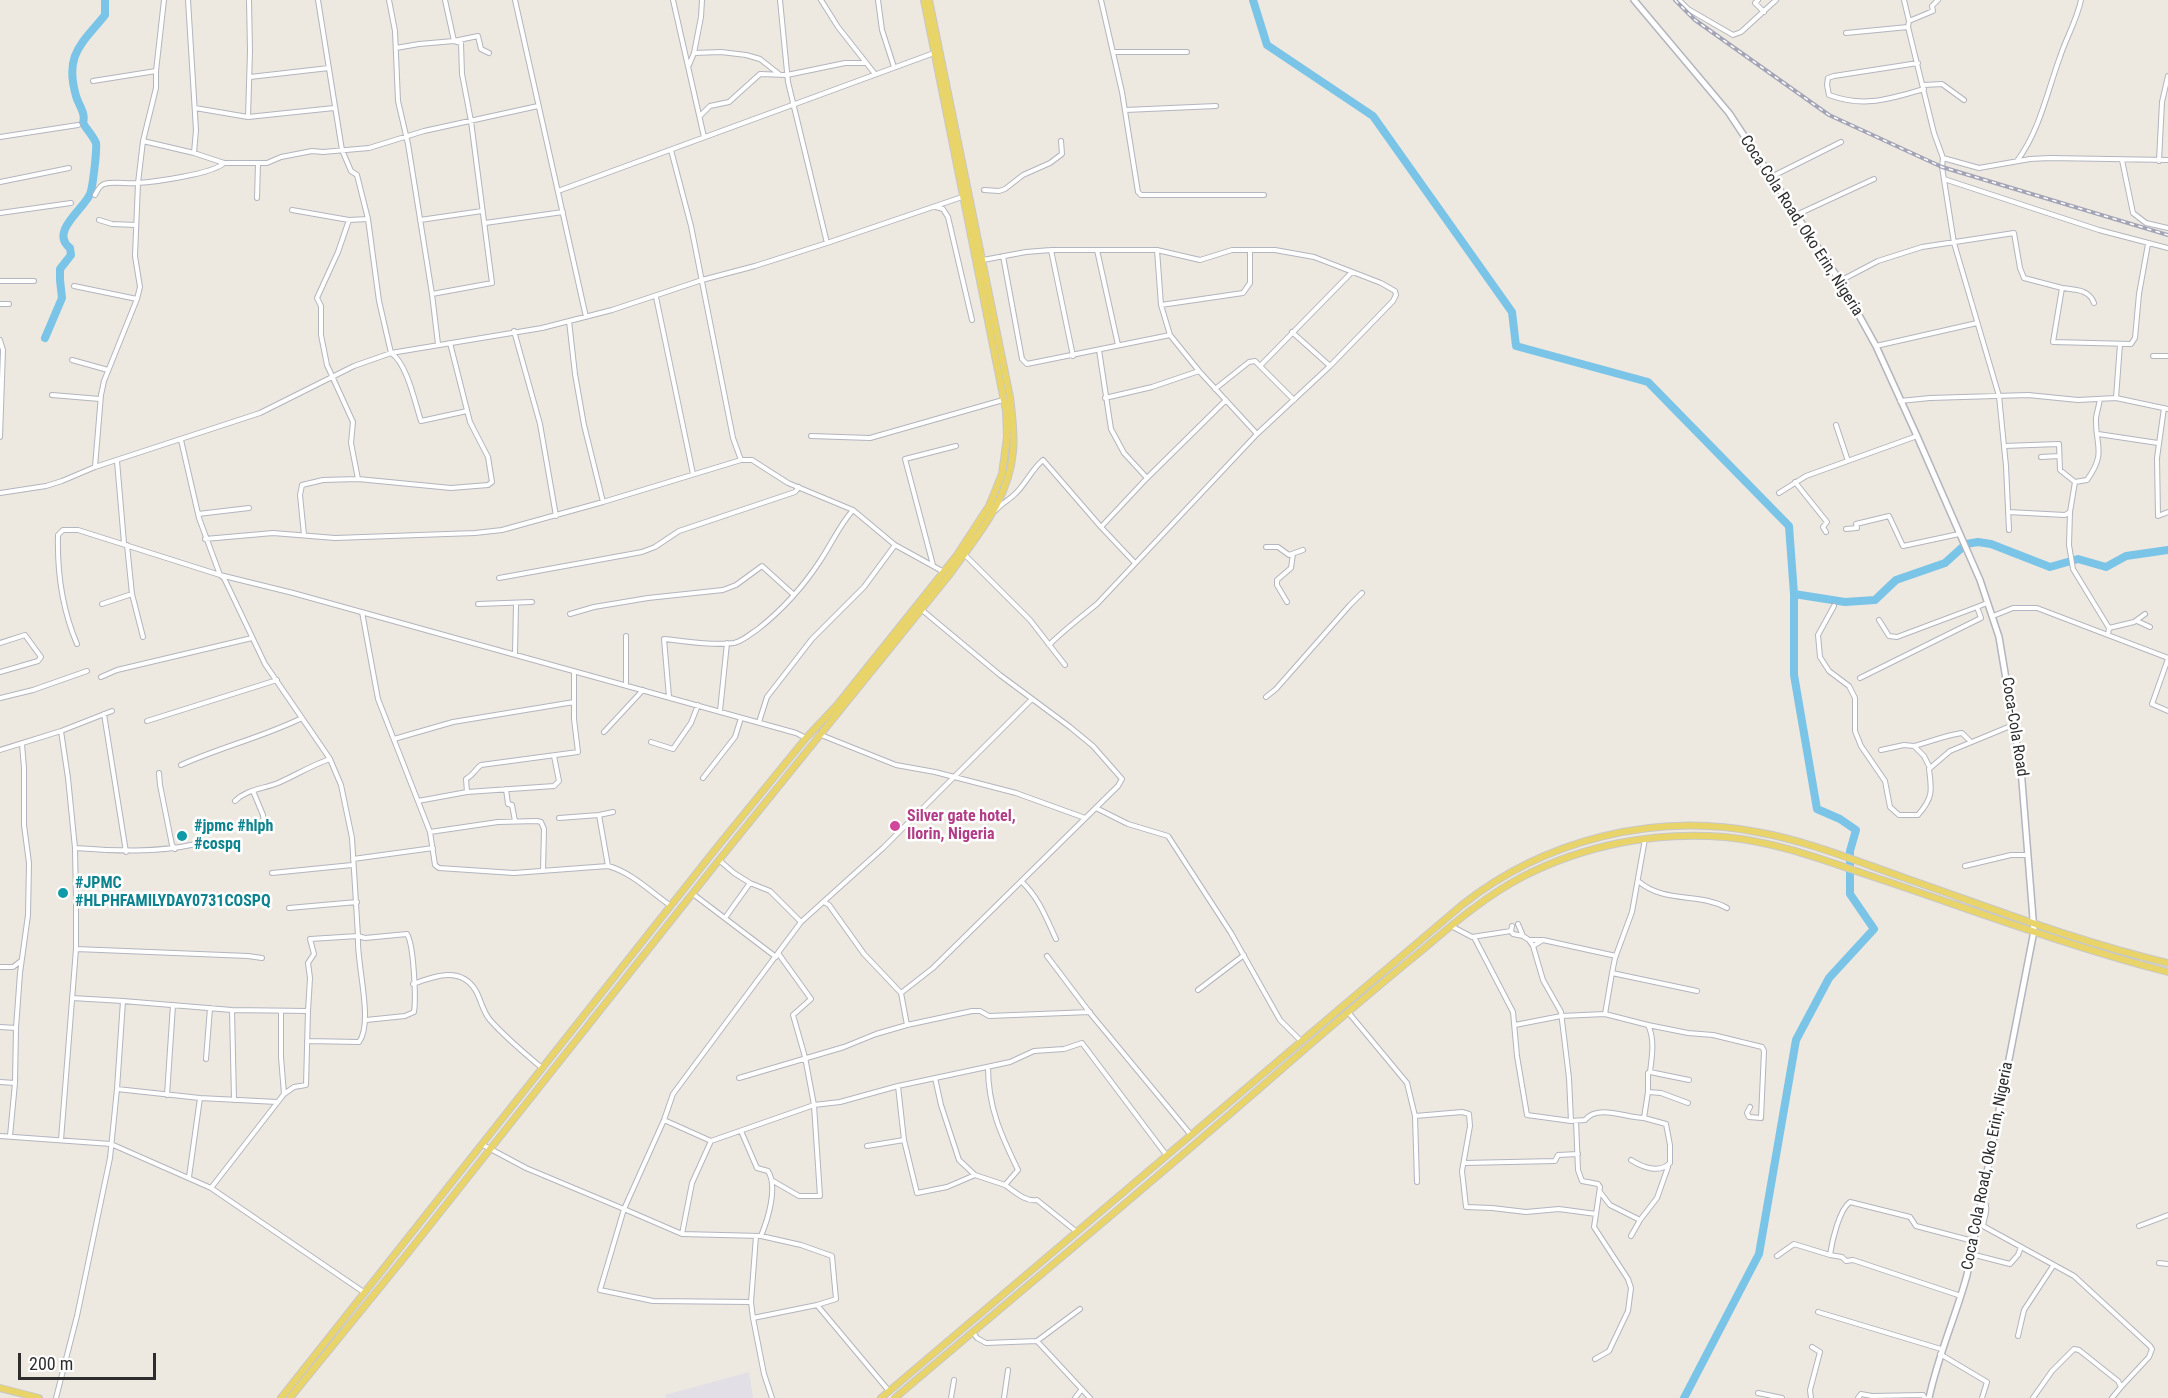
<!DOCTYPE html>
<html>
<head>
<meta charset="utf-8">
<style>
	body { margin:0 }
	#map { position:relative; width:2168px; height:1398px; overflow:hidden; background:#ede8e0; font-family:"Roboto Condensed",sans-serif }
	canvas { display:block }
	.scale { position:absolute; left:18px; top:1353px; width:138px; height:27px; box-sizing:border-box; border:3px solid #2d2d2d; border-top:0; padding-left:8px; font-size:18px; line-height:21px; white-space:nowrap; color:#2d2d2d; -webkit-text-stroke:4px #fff; paint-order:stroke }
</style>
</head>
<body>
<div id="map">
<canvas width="2168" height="1398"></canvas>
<div class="scale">200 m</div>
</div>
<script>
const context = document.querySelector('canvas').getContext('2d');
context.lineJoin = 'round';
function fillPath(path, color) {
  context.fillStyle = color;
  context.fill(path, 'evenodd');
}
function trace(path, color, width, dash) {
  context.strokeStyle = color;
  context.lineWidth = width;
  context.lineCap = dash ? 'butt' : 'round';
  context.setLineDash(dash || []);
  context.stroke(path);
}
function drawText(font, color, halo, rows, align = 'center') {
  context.font = font + ' "Roboto Condensed",sans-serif';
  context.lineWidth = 5;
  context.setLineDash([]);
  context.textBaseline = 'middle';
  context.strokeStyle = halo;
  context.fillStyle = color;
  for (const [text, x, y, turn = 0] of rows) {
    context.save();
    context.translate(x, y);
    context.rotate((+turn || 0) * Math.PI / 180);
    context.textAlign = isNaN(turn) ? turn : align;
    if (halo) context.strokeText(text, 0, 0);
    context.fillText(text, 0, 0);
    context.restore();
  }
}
const industrial = new Path2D(`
	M749,1372L753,1398H666L665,1395Z`);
const river = new Path2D(`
	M1253,0L1267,45L1373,116L1512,312L1516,346L1648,382L1789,526L1794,594V675L1817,809L1840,819L1856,830L1850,851V894L1874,929L1829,978L1796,1040L1759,1254L1684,1398
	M45,338L62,298L60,280V269L71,255L70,248C49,232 84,209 90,194C93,187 97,149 96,143C93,136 87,130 83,123C86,113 79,106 76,96C64,54 82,44 105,15V0
	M1794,594L1845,602L1875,600L1896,580L1945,563L1966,544L1978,542L1991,544L2050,567L2078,559L2106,567L2126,556L2168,550`);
const street = new Path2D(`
	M188,0L196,130L194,153
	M318,0L342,150L351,171L357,175L368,219L379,301L391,353C407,363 415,403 421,421L467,411
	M389,0L395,31L398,101L408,144L432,294L438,344
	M515,0L586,317
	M673,0L704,137
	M780,0L788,82L827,243
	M821,0L838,27L875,74
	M878,0L882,30L894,67
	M1101,0L1122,92L1138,192L1141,195H1264
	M1679,0L1688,9L1733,35L1741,32L1776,0
	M1758,0L1755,3L1764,12
	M1904,0L1909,21L1908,27L1934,133L1943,158L1942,167L1954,243L1999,396L2006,466L2009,530
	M1909,21L1933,11L1932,6L1938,0
	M1846,33L1908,27
	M396,48L419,44L454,41L478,36L481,49L489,53
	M1113,52H1187
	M694,53L701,17L702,0
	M1918,63L1834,76L1828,78L1827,85L1829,95C1865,108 1888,99 1924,89
	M689,65L694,53L721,52L746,55L760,59L779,74
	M250,77L329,68
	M93,81L156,71
	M1924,85L1942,84L1964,100
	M195,108L248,117L334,108
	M1125,110L1216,106
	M700,116L710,106L729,102L760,74L787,75L845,63H866
	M248,117L250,51L249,0
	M0,137L78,125
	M143,141L194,153L224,163H267L281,157L312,151L323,152L369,148L424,131L538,106
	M671,150L691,226L733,438L741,460
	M1943,158L1979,168L2030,159L2050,158L2168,160
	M2122,160L2133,213L2146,223L2168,228
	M2017,161C2040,130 2047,92 2060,57C2066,38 2077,20 2081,0
	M2159,161L2162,102L2168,76
	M1771,177L1841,142
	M1944,179L2099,230L2168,248
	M0,182L69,168
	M984,190L999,191L1005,189L1023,175L1050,163L1062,154L1061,141
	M558,191L934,53
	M95,195C97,191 99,186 104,184C113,181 127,184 137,183C154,182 213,174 224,163
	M257,198L258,163
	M936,207L943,209L948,217L972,320
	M292,210L349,220L368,219
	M0,213L71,203
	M1796,215L1874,179
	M99,220L112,224L136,225
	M349,220L338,252L317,298L321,306V335L327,365L353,422L351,443L358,479
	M420,220L482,211
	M485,223L563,212
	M1051,250L1073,356
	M1097,250L1118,345
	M1157,250L1161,305L1170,335L1199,371L1257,434
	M1003,256L1022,359L1027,364L1170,335
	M983,260L1026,252L1051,250H1157L1200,260L1232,250H1275L1314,257L1381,283L1395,291L1396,295L1393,301L1330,366L1257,434L1097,604C1080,618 1064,630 1049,645
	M0,281H34
	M1840,281L1878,261L1922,247L2014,233L2020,268L2024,278L2062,288L2053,342L2131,344L2135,338L2139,294L2148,244
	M74,286L137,299
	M2062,288C2075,290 2089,289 2094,303
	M432,294L492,283L471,121L462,74L461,43L454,41L445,0
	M656,297L693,474
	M0,304H9
	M1161,305L1243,293L1250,283V250
	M569,321L575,374L584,425L603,502
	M514,331L540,424L556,516
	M1292,332L1330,366
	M0,340L3,350L0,437
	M1876,346L1977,323
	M1099,350L1111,429L1124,453L1147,478
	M2153,356H2168
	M72,360L108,370
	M1260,366L1294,400
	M1215,389L1249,362L1255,361L1260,366L1352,272
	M52,395L100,399
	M1105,398L1152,387L1199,371
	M2116,398L2120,344
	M1900,401L1930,398L2028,395L2078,400L2116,398L2168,409
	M2164,408L2157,458L2158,516L2168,512
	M1836,425L1848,461
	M2098,434L2158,443
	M811,436L870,438L1003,400
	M2004,446L2059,444L2060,470L2075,482
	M2041,457L2059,456
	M117,461L124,543
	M95,467L101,395L104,381L137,299L140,287L135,256L138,183L143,141L156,88V71L164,0
	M1795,482L1827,522L1823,527L1826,532
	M0,493L46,486L62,481L95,467L260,413L354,366L391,353L542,328L612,310L702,280L755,266L827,243L965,196
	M1779,493L1806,476L1917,436
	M996,510C1002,503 1009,500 1015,494C1026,484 1031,470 1043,460L1101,527
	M2008,512L2065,515L2070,512L2075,482L2087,480C2107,452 2095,446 2096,418C2097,412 2099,405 2100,399
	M2070,512L2069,545L2073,569L2109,628
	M198,514L249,508
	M1846,529L1857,528L1856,524L1889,516L1903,546L1959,534
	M304,535L300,495L302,485L323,480L358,479L451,488L488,485L492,482L488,457L470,422L450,343
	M205,539L273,533L335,538L475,533L502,530L603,502L741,460H752L788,483L853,510L895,545L944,572
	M127,545L132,594L143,637
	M1266,547H1278L1289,555L1303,550
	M964,554L1030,620L1065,665
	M1134,562L1101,527L1147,478L1226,400
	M933,565L905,459L956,446
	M499,578L642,552L655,547L679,531L795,492L799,487
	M1287,602L1277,585V580L1291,568L1293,554
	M102,604L132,594
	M478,604L532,602
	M1834,606L1818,635L1820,657L1829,671L1849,686L1855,698V731L1861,746L1885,781L1890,807L1899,815H1918C1933,798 1932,791 1929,769L1950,751L2013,725
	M362,612L378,699L430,832L435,865L439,868L514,873L608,866C631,872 651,892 671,906
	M570,614L594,607L648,598L723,590L736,585L762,566L794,595
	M1993,616L2013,608H2037L2168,658
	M1879,620L1889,636L1897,637L1977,607
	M2137,621L2150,627
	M2108,635L2109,628L2134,622L2145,614
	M0,643L25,635L41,657L38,661L0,672
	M77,644C62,609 57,573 58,535L63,530H78L220,575L293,593L796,733L806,738
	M515,654L516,604
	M2168,659L2152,704L2168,711
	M101,677L117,670L252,638
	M1860,678L1981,618L1977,607L1987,603
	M626,685V636
	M669,697L664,639C686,641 712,646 734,643C743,641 750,634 758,629C782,610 803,587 820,561C832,543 839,526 853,510
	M1266,697L1276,689L1350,605L1362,593
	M0,698L33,690L87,671
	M720,711L727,643
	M104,714L126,852
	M147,721L277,680
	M759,722L767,697L812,639L864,587L895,545
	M61,731L68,778L75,848L76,900V949L61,1140
	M604,732L643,690
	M821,735L896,765L935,772L1016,793L1085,818
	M394,739L453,722L574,702V671
	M651,742L673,749L691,723L698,705
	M1914,746C1930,742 1946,735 1962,733L1971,742
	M0,750L61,731L112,711
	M1881,750L1904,745L1914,746L1924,756L1930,768
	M181,765C221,747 263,737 302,718
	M159,773L160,785L172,845L175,849
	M703,778L735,737L741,718
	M506,789L508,804L512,805L515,821
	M253,791L263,815L264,824
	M467,792L466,779C474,775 475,769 481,765L578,752L574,719V702
	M235,801C247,789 263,789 278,783C296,775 312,765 330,759
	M418,801L467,792L554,786L559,781L554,756
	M1096,808L1128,824L1168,836L1231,933L1280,1020L1301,1041
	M599,815L608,866
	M559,818L599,815L613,812
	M430,832L498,822L537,821L541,822L544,829L543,871
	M1645,839L1632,912L1615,958L1612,973L1697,991
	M75,848C116,851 156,853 196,844
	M353,859L433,848
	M719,860L734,873L750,883
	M1965,866L2011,855H2028
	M272,873L352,865
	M1638,881C1665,904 1698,892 1727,908
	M1022,882C1039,898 1046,918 1056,939
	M693,894L776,957
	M76,900L221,897
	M824,902L829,905L864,954L901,993L907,1025
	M289,908L357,902
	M725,918L750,883L770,891L801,922
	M1518,924L1523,936L1529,940
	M1451,926L1472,937L1511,931
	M1512,926L1511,931L1513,934L1523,936
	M1474,937L1513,1012L1517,1056L1527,1115L1571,1121
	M1543,940L1616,956
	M1533,946L1529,940H1543L1533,946L1543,980L1561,1012L1569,1078L1571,1121L1585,1120C1598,1104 1626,1118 1644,1118
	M76,949L248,956L262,958
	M1047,956L1090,1013L1191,1135
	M0,967H13L21,961
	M413,984C435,976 461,966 476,991C481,1000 483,1012 490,1020C506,1038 524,1053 542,1068
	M1198,990L1244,955
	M901,993L933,968L1118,786L1122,779L1093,746L1070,727L1000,675L922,610
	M72,998L123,1001
	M232,1010L234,1100
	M281,1012V1057L284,1094
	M1348,1012L1407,1083L1415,1116L1462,1112L1469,1114L1470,1126L1462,1171L1466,1207L1492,1208L1526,1212L1559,1209L1596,1214L1600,1187L1598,1184L1582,1181L1578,1170L1576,1121
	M1605,1014L1612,973
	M1515,1025L1561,1016L1605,1014L1648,1025
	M0,1027L16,1028
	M307,1041L359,1042C374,1022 356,963 358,936L365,938L407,934C414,945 416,999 414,1012L405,1016L366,1020
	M206,1059L210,1008
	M1650,1072L1648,1073V1092L1661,1093L1688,1103
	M739,1078L844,1047L876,1034L907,1025L972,1011H980L989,1016L1090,1012
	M1689,1080L1650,1072C1652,1056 1655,1039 1648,1025L1688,1033L1713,1035L1762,1047L1764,1051L1761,1118L1749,1117L1747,1113L1750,1107
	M0,1082L15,1083
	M898,1086L904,1140L917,1193L947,1187L975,1175L959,1160L941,1105L935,1078
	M117,1089L200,1098L277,1102
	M167,1095L173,1005
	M1415,1116L1417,1182
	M664,1120L711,1141L814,1105L840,1102L898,1086L1010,1062L1034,1051L1064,1049L1082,1043L1167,1156
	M741,1131L757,1168L768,1171C778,1187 768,1219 761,1236
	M0,1136L111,1144L211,1188L365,1293
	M10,1136L15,1083L16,1028L20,973L28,915L29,863L24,825V768L22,744
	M483,1145L526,1168L624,1209L664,1120L673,1094L801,922L883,848L1032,699
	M867,1146L904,1140
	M1631,1160C1642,1167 1659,1174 1670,1163V1145L1666,1124L1644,1118L1648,1092
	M1464,1163L1555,1161L1558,1155L1578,1154
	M975,1175L1005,1185L1018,1170C1001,1135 988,1107 988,1067
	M189,1177L200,1098
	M773,1181L799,1196H820L814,1105L805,1057L793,1015L811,999L778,953
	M1005,1185C1014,1191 1025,1202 1037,1200L1077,1232
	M211,1188L284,1094L294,1087L306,1085L308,1011
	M1600,1192L1610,1205L1640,1220
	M1981,1198C1991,1206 1984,1216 1983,1226L2074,1276L2150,1346L2152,1349L2149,1357L2121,1387
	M2139,1226L2168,1215
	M682,1234L692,1183L711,1141
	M756,1236L751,1302L753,1318L764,1374L772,1398
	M1631,1236L1640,1220L1657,1198L1668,1167
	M1971,1254L2010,1264L2018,1255L2021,1247
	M1830,1255L1842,1257L1846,1261L1853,1260L1961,1296
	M1777,1256L1794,1244L1830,1255C1832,1241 1839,1210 1850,1202L1910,1217L1916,1226L1973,1241
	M2159,1263L2168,1264
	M751,1302L653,1301L600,1290L624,1209L682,1234L761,1236L801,1245L832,1256L836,1299L817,1305
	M1818,1312L1941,1349
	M753,1318L817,1305L889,1391
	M973,1332L977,1338L986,1343L1037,1341L1080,1309
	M2018,1336L2024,1310L2053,1266
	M1037,1341L1090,1398
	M1940,1354L1987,1382L1982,1398
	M1595,1359L1609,1351L1628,1311L1631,1288L1628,1279L1594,1227L1596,1214
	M1758,1393L1782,1398
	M56,1398L77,1316L110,1158L117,1089L123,1001L232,1010L308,1011L310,978L308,963L314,954L310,939L358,936L352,838L341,785L330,759L265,664L224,578L220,575L199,518L181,440
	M951,1398L954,1380
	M1004,1398L1008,1370
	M1075,1398L1082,1389
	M1811,1398L1810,1390L1820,1352L1812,1347
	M1858,1398L1861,1394L1872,1396L1923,1395L1925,1398
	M2033,1398L2052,1371L2074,1349L2079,1350L2118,1381L2121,1387L2112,1398`);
const secondary = new Path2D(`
	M1634,0L1729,113L1840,281L1876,346L1917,436L1980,580L1999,637L2021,769L2034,931L1967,1275C1956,1316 1938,1355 1929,1398`);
const primary = new Path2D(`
	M0,1388L39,1398
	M281,1398L718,846L806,738L837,705L957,555L989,506L1002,474L1007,437L1006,411L924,0
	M290,1398L407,1254L719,860L950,574C976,537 1009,500 1013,452C1015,434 1012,415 1010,397L929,0
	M881,1398L1462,905C1544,840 1654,812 1757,832C1808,841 1856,861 1905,878C1991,908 2078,942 2168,963
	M895,1398C1024,1288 1155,1180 1283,1068C1328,1029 1373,990 1420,952C1452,925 1484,897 1522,877C1584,845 1655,831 1725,837C1780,842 1831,863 1883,880C1978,912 2071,947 2168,972`);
const rail = new Path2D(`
	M1675,0L1695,20L1829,115L1942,167L2168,235`);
const markers = [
	[895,826,6,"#d1479c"],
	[182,836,6,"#0f9aa8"],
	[63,893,6,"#0f9aa8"]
];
const streetNames = [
	["Coca Cola Road, Oko Erin, Nigeria",1801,226,57],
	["Coca-Cola Road",2014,727,81],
	["Coca Cola Road, Oko Erin, Nigeria",1988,1166,-79]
];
const hotelNames = [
	["Silver gate hotel,",907,817],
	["Ilorin, Nigeria",907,835]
];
const cultureNames = [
	["#jpmc #hlph",194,827],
	["#cospq",194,845],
	["#JPMC",75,884],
	["#HLPHFAMILYDAY0731COSPQ",75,902]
];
fillPath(industrial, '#e2e0e6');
trace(river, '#7ac4e8', 8);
trace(street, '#b3b5bf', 6);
trace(secondary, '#b3b5bf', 8);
trace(primary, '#c8c8c8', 8);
trace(street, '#fff', 4);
trace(secondary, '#fff', 5);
trace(primary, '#e9d469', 6);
trace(rail, '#a3a4b6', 4);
trace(rail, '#fff', 1.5, [4.5]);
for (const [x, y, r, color] of markers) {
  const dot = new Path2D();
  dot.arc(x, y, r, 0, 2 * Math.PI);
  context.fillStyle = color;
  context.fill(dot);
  trace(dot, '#fff', 2);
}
drawText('16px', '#2d2d2d', '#fff', streetNames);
drawText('bold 16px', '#b23c85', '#fff', hotelNames, 'left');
drawText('bold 16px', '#0d838f', '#fff', cultureNames, 'left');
</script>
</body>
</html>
